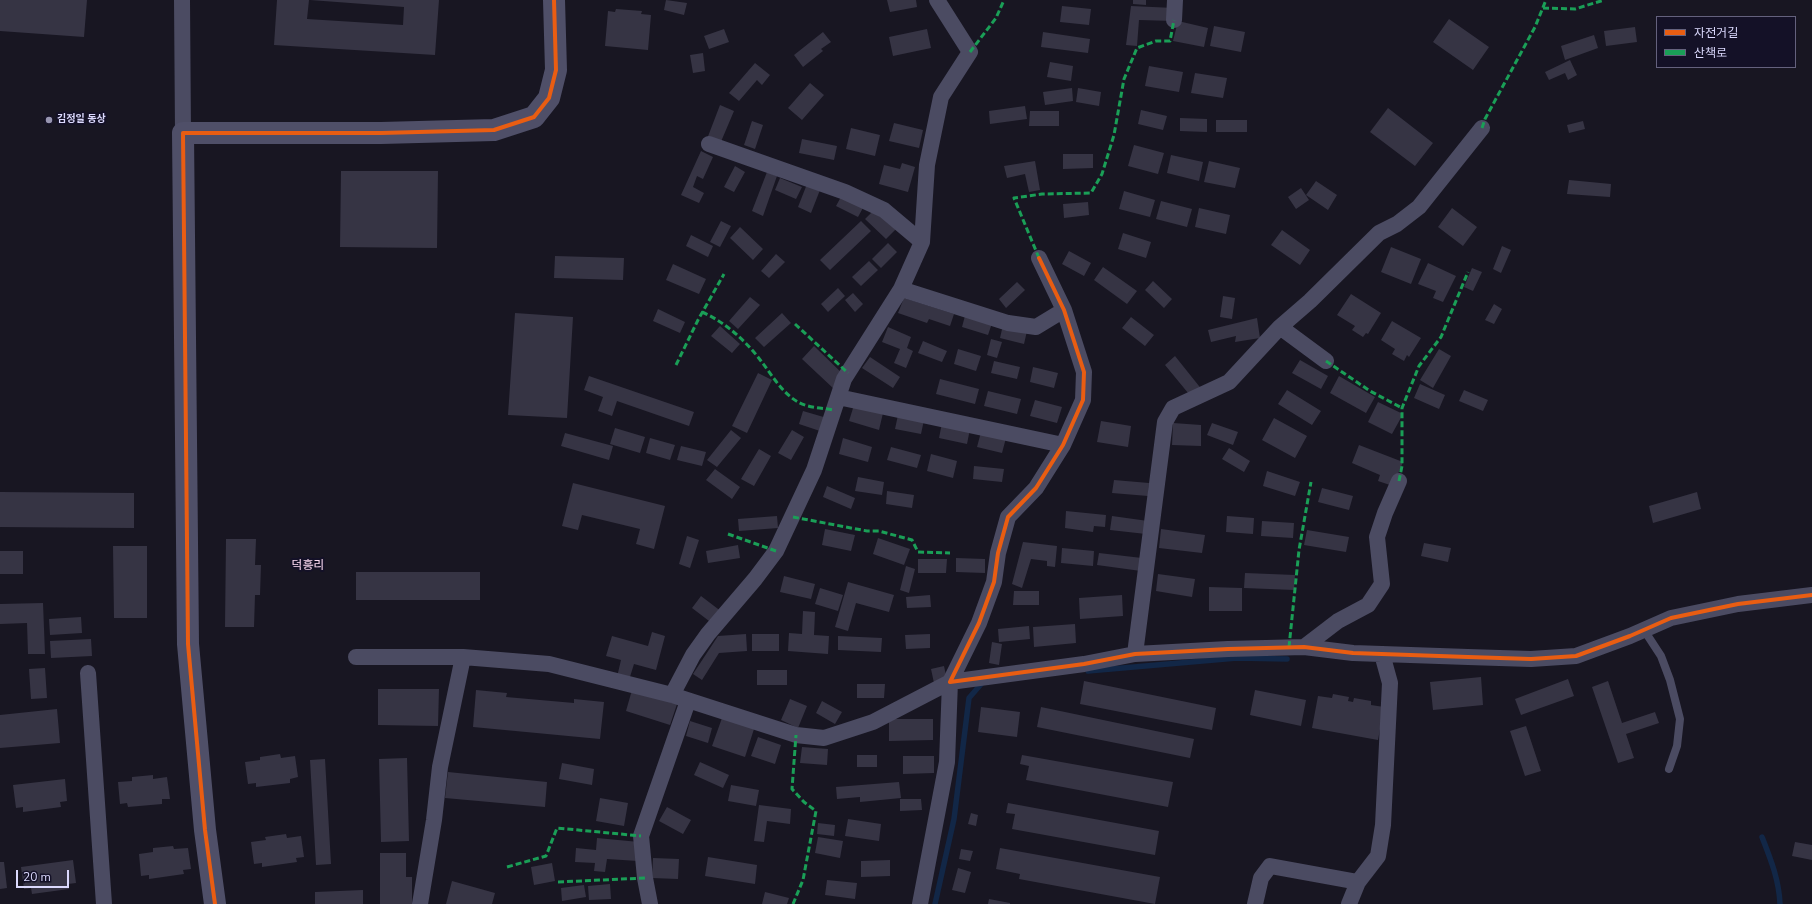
<!DOCTYPE html>
<html>
<head>
<meta charset="utf-8">
<style>
	body { margin:0 }
	#map { position:relative; width:1812px; height:904px; overflow:hidden; background:#181622; font-family:"Nunito Sans","Noto Sans KR",sans-serif }
	canvas { display:block }
	.legend { position:absolute; left:1656px; top:16px; width:140px; height:52px; box-sizing:border-box; background:#141127; border:1px solid #64617d; margin:0; padding:5px 7px; list-style:none; font-size:12px; color:#dbd9fd }
	.legend li { display:flex; align-items:center; gap:8px; height:20px }
	.legend b { width:20px; border:1px solid #64617d }
	.scale { position:absolute; left:16px; top:870px; width:53px; height:18px; box-sizing:border-box; border:2px solid #dbd9fd; border-top:0; padding-left:5px; font-size:12px; line-height:14px; white-space:nowrap; color:#dbd9fd; -webkit-text-stroke:3px #141127; paint-order:stroke }
</style>
</head>
<body>
<div id="map">
<canvas width="1812" height="904"></canvas>
<ul class="legend">
<li><b style="height:5px;background:#e95d12"></b>자전거길</li>
<li><b style="height:5px;background:#1a9f57"></b>산책로</li>
</ul>
<div class="scale">20 m</div>
</div>
<script>
const context = document.querySelector('canvas').getContext('2d');
context.lineJoin = 'round';
function trace(path, color, width, dash) {
  context.strokeStyle = color;
  context.lineWidth = width;
  context.lineCap = dash ? 'butt' : 'round';
  context.setLineDash(dash || []);
  context.stroke(path);
}
function fillPath(path, color) {
  context.fillStyle = color;
  context.fill(path, 'evenodd');
}
function drawText(font, color, halo, rows, align = 'center') {
  context.font = font + ' "Nunito Sans","Noto Sans KR",sans-serif';
  context.lineWidth = 4;
  context.setLineDash([]);
  context.textBaseline = 'middle';
  context.strokeStyle = halo;
  context.fillStyle = color;
  for (const [text, x, y, turn = 0] of rows) {
    context.save();
    context.translate(x, y);
    context.rotate((+turn || 0) * Math.PI / 180);
    context.textAlign = isNaN(turn) ? turn : align;
    if (halo) context.strokeText(text, 0, 0);
    context.fillText(text, 0, 0);
    context.restore();
  }
}
const stream = new Path2D(`
	M1088,671L1237,658L1287,659
	M1762,837C1771,860 1779,880 1780,904
	M935,904L954,819L969,698L982,683`);
const building = new Path2D(`
	M0,0H87L84,37L0,31Z
	M277,0H309L307,19L403,25L404,7L310,0H439L435,55L274,45Z
	M666,0L687,3L684,15L664,10Z
	M887,0H916L917,7L890,12Z
	M1133,0H1146V5L1133,4Z
	M1062,6L1091,9L1089,25L1060,22Z
	M1131,6L1174,8V21L1139,20L1137,46L1126,45Z
	M616,9L642,11L641,14L651,15L648,50L605,46L608,11L615,12Z
	M1449,19L1489,47L1473,70L1433,42Z
	M1178,21L1208,28L1204,47L1173,41Z
	M1214,26L1245,32L1241,52L1210,46Z
	M1635,27L1637,42L1606,46L1604,31Z
	M724,29L729,42L709,49L704,36Z
	M927,29L931,48L893,56L889,37Z
	M823,32L831,42L821,49L823,51L803,67L794,55Z
	M1043,32L1090,39L1088,53L1041,47Z
	M1594,35L1598,48L1565,60L1561,46Z
	M703,53L705,71L693,73L690,55Z
	M1570,60L1577,75L1568,80L1565,73L1549,80L1545,72Z
	M1050,62L1073,66L1071,81L1047,77Z
	M755,63L770,75L762,85L757,80L739,101L729,93Z
	M1149,66L1183,72L1179,92L1145,86Z
	M1195,73L1227,78L1223,98L1191,93Z
	M810,83L824,95L802,120L788,108Z
	M1072,88L1073,101L1045,105L1043,92Z
	M1078,88L1101,92L1099,106L1076,102Z
	M720,105L734,111L720,144L707,139Z
	M1025,106L1027,119L990,124L989,111Z
	M1388,108L1433,143L1415,166L1370,132Z
	M1141,110L1167,116L1163,130L1138,124Z
	M1030,111H1059V126H1029Z
	M1180,118L1207,119V132L1180,131Z
	M1216,120H1247V132H1216Z
	M752,121L763,125L755,149L744,145Z
	M1583,121L1585,129L1569,133L1567,125Z
	M894,123L923,130L919,148L889,141Z
	M851,128L880,135L875,156L846,149Z
	M802,139L837,146L834,160L799,153Z
	M1134,145L1164,153L1158,174L1128,166Z
	M701,151L713,157L703,179L697,176L693,187L704,193L699,203L681,195Z
	M1063,154H1093V168L1063,169Z
	M1171,155L1203,162L1199,181L1167,173Z
	M1035,161L1040,190L1029,192L1025,174L1007,178L1004,166Z
	M1209,161L1240,168L1235,188L1204,182Z
	M902,163L915,167L908,192L879,184L884,165L900,169Z
	M735,166L745,172L734,192L724,187Z
	M341,171H438L437,248L340,247Z
	M767,172L777,176L763,216L752,211Z
	M780,178L802,187L796,199L775,190Z
	M1569,180L1611,184L1610,197L1567,194Z
	M1316,181L1337,195L1328,210L1306,195Z
	M807,184L820,190L811,213L798,207Z
	M1301,188L1309,200L1296,209L1288,197Z
	M1124,191L1155,200L1150,217L1119,209Z
	M842,195L864,206L858,217L836,206Z
	M1161,201L1192,209L1187,227L1156,219Z
	M1088,202L1089,215L1064,218L1063,204Z
	M1199,208L1230,215L1226,234L1195,227Z
	M1452,208L1477,227L1463,246L1438,227Z
	M875,209L896,229L886,239L865,219Z
	M721,221L731,226L720,247L710,242Z
	M861,221L871,231L830,270L820,260Z
	M740,227L763,249L753,260L730,238Z
	M1282,230L1310,250L1300,265L1271,245Z
	M1123,233L1151,242L1146,258L1118,249Z
	M691,235L713,246L708,257L686,246Z
	M888,243L897,252L881,268L872,259Z
	M1502,246L1511,250L1501,273L1493,269Z
	M1391,247L1421,259L1411,284L1381,272Z
	M1069,251L1091,263L1084,276L1062,264Z
	M776,254L785,262L769,278L761,271Z
	M555,256L624,258L623,280L554,278Z
	M869,261L878,270L861,286L852,277Z
	M1428,263L1456,276L1443,302L1433,298L1436,291L1418,284Z
	M673,264L706,279L699,294L666,280Z
	M1103,267L1137,291L1127,304L1094,280Z
	M1472,268L1482,272L1473,291L1464,287Z
	M1153,281L1172,299L1164,308L1145,290Z
	M1017,282L1025,290L1006,308L999,299Z
	M838,288L845,296L828,312L821,304Z
	M853,293L863,304L855,312L845,300Z
	M1351,294L1381,313L1368,334L1366,333L1363,337L1352,330L1355,326L1337,315Z
	M1223,296L1235,298L1232,319L1220,317Z
	M750,297L760,305L738,329L729,321Z
	M904,298L954,314L950,326L929,319L927,323L898,313Z
	M1494,304L1502,309L1494,324L1485,320Z
	M658,309L685,322L680,333L653,321Z
	M966,312L993,320L988,335L962,327Z
	M515,313L573,317L567,418L508,415Z
	M782,313L791,323L764,347L755,338Z
	M1131,317L1154,335L1145,346L1122,328Z
	M1257,318L1260,338L1235,342L1236,336L1211,342L1208,330Z
	M1392,321L1421,338L1409,357L1407,355L1404,361L1392,354L1395,349L1381,340Z
	M1003,325L1027,331L1024,344L1000,338Z
	M720,326L740,344L732,353L711,336Z
	M888,327L911,337L907,348L913,351L906,368L894,363L900,349L882,342Z
	M991,339L1002,342L997,358L987,355Z
	M923,341L947,351L942,362L918,353Z
	M814,346L846,377L834,389L802,359Z
	M958,349L981,356L976,371L954,364Z
	M1439,349L1451,356L1433,388L1420,380Z
	M1175,356L1203,391L1193,399L1165,365Z
	M870,357L900,377L893,388L862,368Z
	M1300,360L1328,376L1321,389L1292,373Z
	M994,361L1020,367L1017,379L991,373Z
	M1033,367L1058,373L1054,388L1030,382Z
	M758,373L772,380L747,433L732,426Z
	M589,376L694,412L689,426L617,401L612,416L598,411L603,397L584,390Z
	M1339,376L1375,397L1366,413L1330,393Z
	M940,379L979,389L975,404L936,394Z
	M1420,384L1445,395L1439,409L1414,398Z
	M1287,390L1321,411L1312,425L1278,404Z
	M1464,390L1488,400L1483,411L1459,401Z
	M988,391L1021,399L1017,414L984,406Z
	M1035,400L1062,407L1057,423L1030,416Z
	M1378,402L1403,414L1392,434L1368,422Z
	M854,405L883,413L879,430L849,421Z
	M803,411L827,418L823,432L799,424Z
	M898,415L924,420L921,434L895,429Z
	M1274,418L1307,436L1295,458L1262,440Z
	M1101,421L1131,426L1128,447L1097,442Z
	M942,423L970,429L967,444L939,438Z
	M1173,423L1201,425V446L1172,445Z
	M1212,423L1238,432L1233,445L1207,435Z
	M615,428L645,437L640,453L610,444Z
	M731,430L741,438L717,467L707,460Z
	M792,430L804,437L791,460L778,453Z
	M981,432L1006,438L1002,453L977,447Z
	M565,433L613,446L609,460L561,446Z
	M650,438L675,445L670,460L646,453Z
	M843,438L872,447L868,462L839,454Z
	M1359,445L1403,462L1393,486L1378,481L1380,475L1352,463Z
	M681,446L706,452L702,466L677,460Z
	M891,447L921,455L917,468L887,460Z
	M1229,448L1250,461L1244,472L1222,459Z
	M759,449L771,456L754,486L741,479Z
	M931,454L957,461L953,478L927,471Z
	M974,466L1004,469L1002,482L973,479Z
	M715,469L740,487L732,499L706,480Z
	M1267,471L1300,482L1295,496L1263,486Z
	M858,477L884,482L882,495L855,491Z
	M1114,480L1149,483L1148,496L1112,493Z
	M573,483L665,506L654,549L636,544L640,529L582,515L578,530L562,526Z
	M827,486L855,498L851,509L823,497Z
	M1322,488L1353,496L1349,510L1318,502Z
	M887,491L914,495L912,508L886,504Z
	M0,492L134,493V528L0,527Z
	M1697,492L1701,509L1653,523L1649,506Z
	M1066,511L1106,515L1105,527L1094,526L1093,532L1065,528Z
	M777,516L778,528L739,531L738,519Z
	M1112,516L1148,521L1146,534L1110,530Z
	M1227,516L1254,518L1253,534L1226,532Z
	M1262,521L1294,523L1293,538L1261,536Z
	M825,529L855,535L851,551L822,545Z
	M1161,529L1205,535L1202,553L1159,548Z
	M1307,530L1349,537L1346,552L1304,545Z
	M687,536L699,540L690,568L679,564Z
	M878,538L910,549L904,565L873,554Z
	M226,539H256L255,565H261L260,595H255L254,627H225Z
	M1023,542L1057,546L1055,567L1047,566V561L1031,559L1022,588L1012,584Z
	M1424,543L1451,548L1448,562L1421,556Z
	M738,545L740,558L708,563L706,551Z
	M113,546H147V618H114Z
	M1062,548L1094,551L1093,566L1061,563Z
	M0,551H23V574H0Z
	M1099,553L1142,558L1141,571L1097,565Z
	M956,558L985,559V573L956,572Z
	M918,559H947L946,573H918Z
	M906,566L915,569L909,593L900,590Z
	M356,572H480V600H356Z
	M1245,573L1295,575L1294,590L1244,588Z
	M1158,574L1195,579L1192,597L1156,591Z
	M784,576L815,584L811,599L780,592Z
	M848,582L894,595L889,612L856,603L848,631L835,627Z
	M1209,587L1242,588V611H1209Z
	M820,588L843,595L838,611L815,604Z
	M1014,591H1039V605H1013Z
	M930,595L931,607L907,608L906,597Z
	M1122,595L1123,616L1080,619L1079,598Z
	M701,596L722,612L713,624L692,608Z
	M43,603L45,654H28L27,623L0,624V604Z
	M803,611L815,612L814,635L829,636L828,654L788,651L789,633L802,634Z
	M81,617L82,633L50,635L49,619Z
	M1075,624L1076,643L1034,647L1033,627Z
	M1029,626L1030,639L999,642L998,629Z
	M652,632L665,636L656,670L634,664L629,680L617,677L621,660L606,656L612,636L648,646Z
	M746,634L747,651L719,653L702,680L693,674L718,636Z
	M752,634H779V651H752Z
	M930,634V648L906,649L905,635Z
	M838,636L882,638L881,652L838,650Z
	M91,639L92,656L51,658L50,641Z
	M992,642L1002,644L999,665L989,663Z
	M944,666L947,680L934,683L931,669Z
	M45,668L47,698L31,699L29,669Z
	M757,670H787V685H757Z
	M1481,677L1483,705L1433,710L1430,682Z
	M1568,679L1574,696L1521,715L1515,699Z
	M1084,681L1216,708L1212,730L1080,704Z
	M1608,681L1622,723L1655,712L1659,723L1626,734L1634,758L1618,763L1592,687Z
	M857,684H885L884,698H857Z
	M378,689H439L438,726L378,725Z
	M476,690L507,693L506,697L574,703V699L604,702L600,739L473,727Z
	M632,690L677,704L670,725L626,711Z
	M1255,690L1306,700L1301,726L1250,715Z
	M1333,694L1349,697L1348,701L1353,702L1354,698L1371,701V705L1384,707L1378,740L1312,728L1318,696L1332,698Z
	M790,699L807,706L798,728L781,720Z
	M822,701L842,712L835,724L816,713Z
	M981,707L1020,712L1017,737L978,732Z
	M1041,707L1194,739L1190,758L1037,727Z
	M57,709L60,743L0,748V715Z
	M722,718L754,729L745,757L712,746Z
	M889,719H933V740L889,741Z
	M690,721L712,728L708,743L686,736Z
	M1526,726L1541,771L1525,776L1510,731Z
	M758,737L781,745L775,764L751,756Z
	M802,747L828,749L827,765L800,763Z
	M280,754L281,758L295,756L298,777L290,779V783L256,787V783L248,784L245,762L260,760V757Z
	M857,755H877V767H857Z
	M1022,755L1173,782L1168,807L1026,780L1029,766L1020,764Z
	M903,756H934V773L903,774Z
	M407,758L409,841L381,842L379,759Z
	M325,759L331,864L316,865L310,760Z
	M700,762L729,775L723,788L694,775Z
	M562,763L594,769L592,785L559,779Z
	M448,772L547,782L545,807L445,798Z
	M153,775V779L167,777L170,799H162V804L128,807L127,803L120,804L118,782L132,781V777Z
	M65,779L67,801L60,802L61,807L23,812V807L16,808L13,785Z
	M899,782L901,798L860,802V797L837,799L836,787Z
	M731,785L759,790L756,806L728,801Z
	M600,798L628,803L624,826L596,821Z
	M900,799H921L922,810L900,811Z
	M1008,803L1159,831L1155,855L1012,829L1015,814L1006,813Z
	M759,805L791,809L790,824L767,821L764,842L754,841Z
	M667,807L691,820L683,834L659,821Z
	M971,813L978,815L976,826L968,824Z
	M848,819L881,824L879,841L845,836Z
	M818,823L835,825L834,836L817,834Z
	M286,834L287,838L301,836L304,857L296,858L297,862L262,867V863L254,864L251,842L266,840L265,837Z
	M818,837L843,841L840,858L815,853Z
	M597,838L639,842L638,861L607,859L605,872L594,871L595,863L575,862L576,848L596,850Z
	M1795,842L1812,845V860L1792,856Z
	M173,846L174,849L188,848L191,869L183,870L184,874L149,879V875L141,876L139,854L153,852V848Z
	M1000,848L1160,877L1155,904L1019,879L1020,874L996,869Z
	M961,849L973,851L970,861L959,859Z
	M380,853H406V877H412V904H380Z
	M708,857L757,865L755,884L705,876Z
	M653,858L679,859L678,879L652,878Z
	M73,860L76,883L68,884L69,889L32,894L31,888L24,889L21,867Z
	M890,860V876L861,877V861Z
	M0,862H4L7,888L0,889Z
	M552,863L555,881L534,885L531,867Z
	M958,868L971,872L965,893L952,890Z
	M827,880L857,883L855,899L825,895Z
	M452,881L495,893L492,904H446Z
	M610,884L611,899L589,900L588,886Z
	M584,885L586,897L562,901L561,888Z
	M363,890V904H315V892Z
	M765,892L789,898L787,904H762Z
	M989,899L1010,903V904H988Z`);
const lane = new Path2D(`
	M1644,630L1661,656L1670,680L1680,719L1677,746L1669,769`);
const street = new Path2D(`
	M182,0L183,133
	M1174,20L1175,0
	M709,144L845,192L884,210L922,242L927,165L941,97L970,52L937,0
	M1039,258L1064,310L1084,372L1083,400L1063,445L1036,488L1008,517L998,553L994,582L979,623L950,682L1084,664L1135,654L1228,649L1304,647L1353,653L1468,657L1531,659L1576,656L1630,636L1671,618L1738,604L1812,595
	M901,289L1008,323L1036,327L1064,310
	M1280,327L1326,361
	M838,397L1063,445
	M1304,647L1338,621L1368,605L1382,584L1377,537L1385,513L1399,481
	M1135,654L1165,422L1173,408L1229,382L1280,327L1310,301L1379,233L1397,224L1419,207L1482,128
	M356,657H463L549,664L672,695L796,735L824,738L873,722L950,682L947,762L920,904
	M88,673L104,904
	M672,695L693,655L708,634L755,579L776,551L814,470L844,379L901,289L922,242
	M420,904L434,820L440,767L463,657
	M650,904L645,878L641,836L688,701
	M1255,904L1261,878L1270,866L1358,882
	M1349,904L1358,882L1378,856L1383,825L1390,683L1382,654`);
const secondary = new Path2D(`
	M215,904L205,830L188,644L183,133H381L494,130L534,117L549,98L556,70L554,0`);
const quiet = new Path2D(`
	M1543,8L1575,9L1604,0
	M970,52L996,18L1004,0
	M1482,128L1485,119L1535,27L1546,0
	M1039,258L1014,198L1042,194L1091,193L1102,174L1114,135L1124,79L1137,48L1156,41H1170L1174,20
	M702,312C725,322 746,341 761,361C772,375 782,393 798,402C808,408 823,408 834,410
	M795,324L848,373
	M1326,361L1370,391L1402,408
	M676,365L698,320L724,274
	M1399,481L1402,466V408L1419,366L1441,337L1468,272
	M793,517L867,531H879L912,540L918,552L950,553
	M728,534L776,551
	M1289,647L1299,550L1311,482
	M507,867L546,856L557,828L641,836
	M558,882L645,878
	M793,904L803,880L816,811L804,802L792,789L796,735`);
const cycleway = new Path2D(`
	M1039,258L1064,310L1084,372L1083,400L1063,445L1036,488L1008,517L998,553L994,582L979,623L950,682L1084,664L1135,654L1228,649L1304,647L1353,653L1468,657L1531,659L1576,656L1630,636L1671,618L1738,604L1812,595
	M215,904L205,830L188,644L183,133H381L494,130L534,117L549,98L556,70L554,0`);
const markers = [
	[49,120,4,"#9795b0"]
];
const poiNames = [
	["김정일 동상",57,120]
];
const quarterNames = [
	["덕흥리",308,566]
];
trace(stream, '#122747', 5.5);
fillPath(building, '#363444');
trace(lane, '#4b4b62', 8);
trace(street, '#4b4b62', 16);
trace(secondary, '#4f4f68', 22);
trace(quiet, '#1a9f57', 3, [6, 3]);
trace(cycleway, '#e95d12', 4);
for (const [x, y, r, color] of markers) {
  const dot = new Path2D();
  dot.arc(x, y, r, 0, 2 * Math.PI);
  context.fillStyle = color;
  context.fill(dot);
  trace(dot, '#141127', 1.5);
}
drawText('bold 10px', '#dbd9fd', '#141127', poiNames, 'left');
drawText('12px', '#fddbf2', '#141127', quarterNames);
</script>
</body>
</html>
